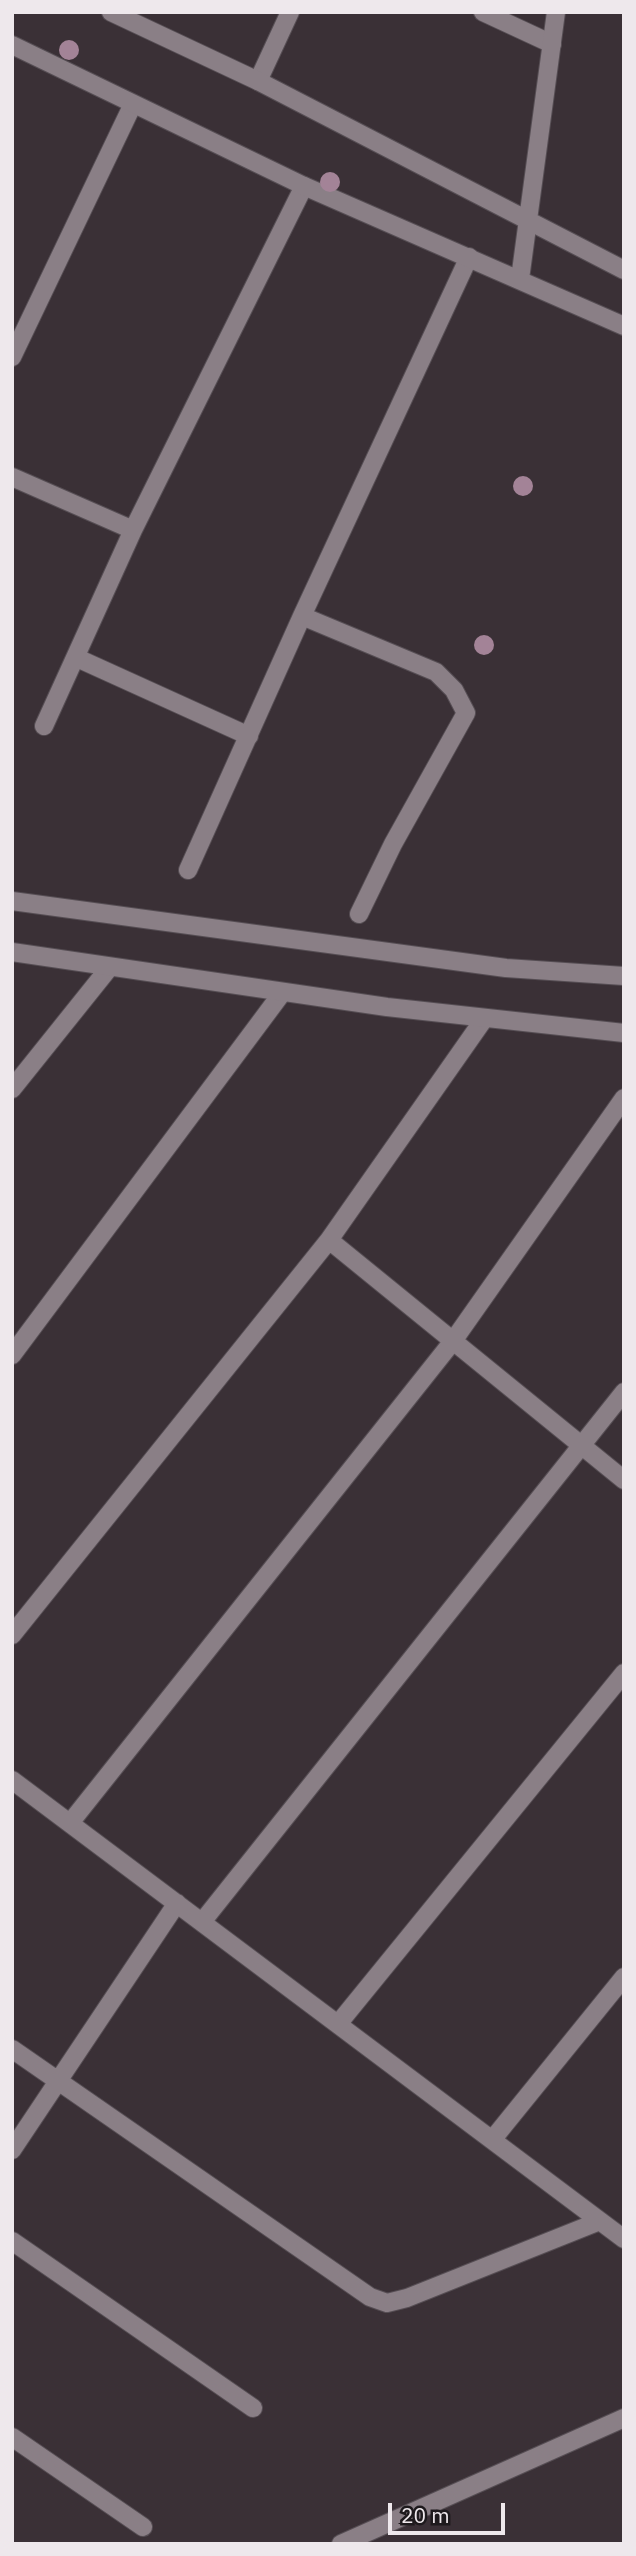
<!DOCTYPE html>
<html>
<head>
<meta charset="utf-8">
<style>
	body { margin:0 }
	#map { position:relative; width:636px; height:2556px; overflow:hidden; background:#3a3036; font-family:"IBM Plex Sans",sans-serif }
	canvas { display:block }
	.frame { position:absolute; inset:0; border:14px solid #eee8ec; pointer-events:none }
	.scale { position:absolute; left:388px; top:2503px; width:117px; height:32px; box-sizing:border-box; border:4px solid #eee8ec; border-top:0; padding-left:9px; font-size:21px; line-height:24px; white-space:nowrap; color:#eee8ec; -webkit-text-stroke:5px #1e1a1d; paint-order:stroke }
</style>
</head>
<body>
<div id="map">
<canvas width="636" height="2556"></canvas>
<div class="frame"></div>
<div class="scale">20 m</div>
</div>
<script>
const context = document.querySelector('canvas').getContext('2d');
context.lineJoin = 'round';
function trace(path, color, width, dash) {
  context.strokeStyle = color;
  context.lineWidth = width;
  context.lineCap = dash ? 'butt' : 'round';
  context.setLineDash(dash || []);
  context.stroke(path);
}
const street = new Path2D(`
	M483,12L552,44
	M258,81L290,12
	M12,357L133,104
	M12,477L133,530
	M302,616L436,672L454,690L466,713L393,844L359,914
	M77,658L249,736
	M44,726L133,530L304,186
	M188,870L302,616L469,257
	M12,1089L109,968
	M329,1240L624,1480
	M12,1355L282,993
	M12,1635L329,1240L484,1019
	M12,1780L624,2239
	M70,1823L453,1341L624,1098
	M202,1922L624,1392
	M338,2024L624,1673
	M12,2049L370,2297L387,2303L407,2298L600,2221
	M492,2140L624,1977
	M12,2150L177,1903
	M12,2241L253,2408
	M12,2437L143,2527
	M341,2544L624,2418`);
const secondary = new Path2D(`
	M111,12L258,81L624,270
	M12,45L304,186L624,326
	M520,279L556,12
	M12,901L506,968L624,976
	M12,952L387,1007L624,1033`);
const trees = [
	[69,50],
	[330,182],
	[523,486],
	[484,645]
];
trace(street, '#564e54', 20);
trace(secondary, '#564e54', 20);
trace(street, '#8a7f86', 18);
trace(secondary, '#8a7f86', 18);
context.fillStyle = '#a38397';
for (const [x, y] of trees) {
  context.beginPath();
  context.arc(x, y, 10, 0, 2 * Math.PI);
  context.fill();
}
</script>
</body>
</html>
